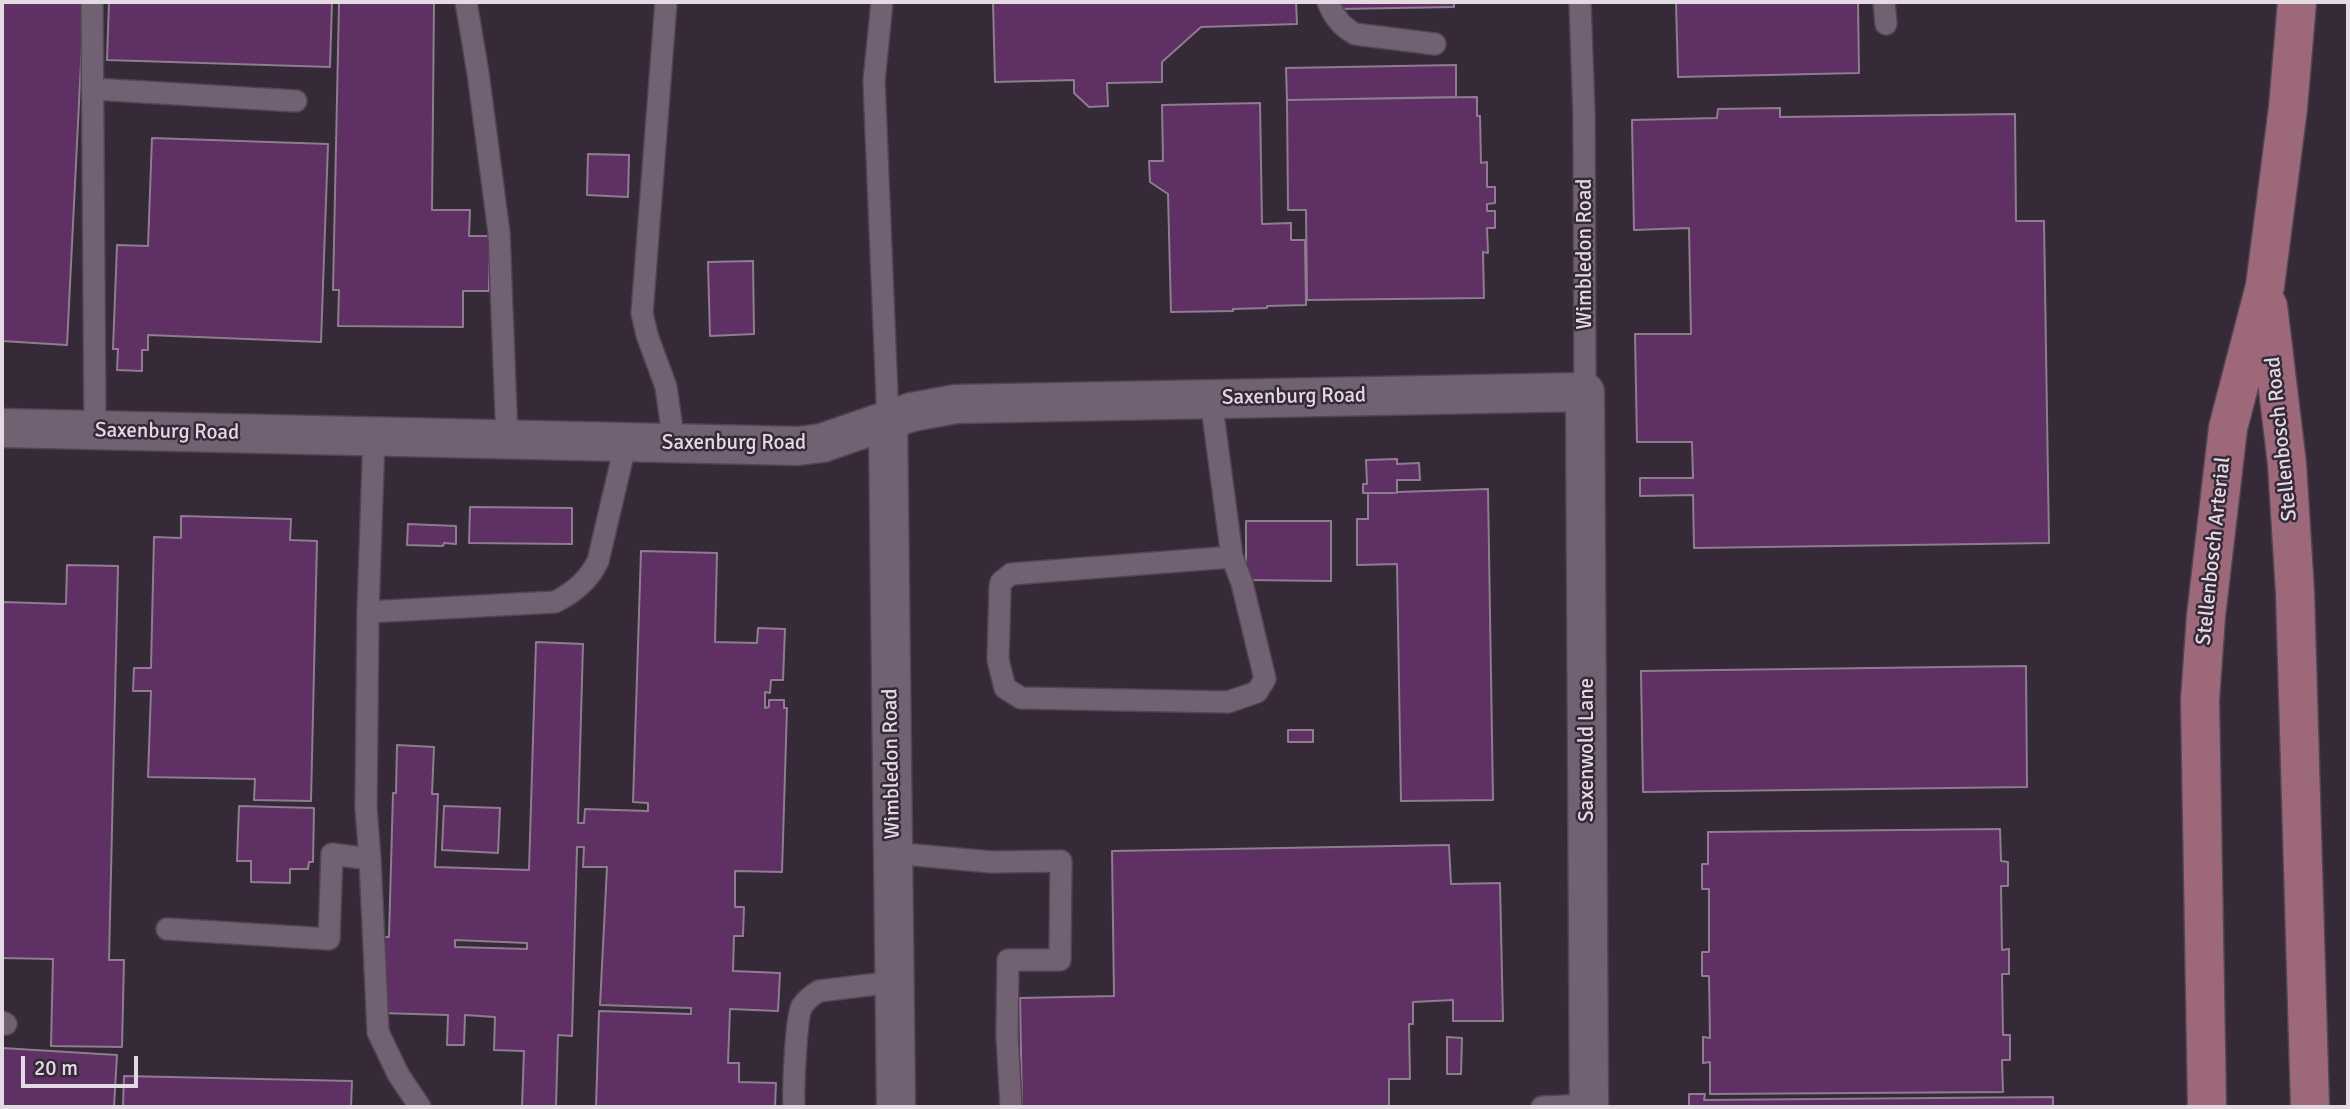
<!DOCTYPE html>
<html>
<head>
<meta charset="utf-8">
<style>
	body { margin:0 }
	#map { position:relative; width:2350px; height:1109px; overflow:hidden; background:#362938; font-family:Signika,sans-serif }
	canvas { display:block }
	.frame { position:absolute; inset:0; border:4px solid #e3dae4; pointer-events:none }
	.scale { position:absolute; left:21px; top:1056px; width:117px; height:32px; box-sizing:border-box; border:4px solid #e3dae4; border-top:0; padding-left:9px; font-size:21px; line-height:24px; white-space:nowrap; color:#e3dae4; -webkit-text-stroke:5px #362938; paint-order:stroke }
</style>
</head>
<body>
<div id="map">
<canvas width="2350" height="1109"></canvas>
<div class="frame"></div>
<div class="scale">20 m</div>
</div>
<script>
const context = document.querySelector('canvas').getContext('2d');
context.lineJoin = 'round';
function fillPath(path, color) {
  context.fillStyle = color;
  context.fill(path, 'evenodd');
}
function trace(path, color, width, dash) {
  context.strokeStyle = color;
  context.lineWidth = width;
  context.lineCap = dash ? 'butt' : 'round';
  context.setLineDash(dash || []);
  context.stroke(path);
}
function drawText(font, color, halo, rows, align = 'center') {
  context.font = font + ' Signika,sans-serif';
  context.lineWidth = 5;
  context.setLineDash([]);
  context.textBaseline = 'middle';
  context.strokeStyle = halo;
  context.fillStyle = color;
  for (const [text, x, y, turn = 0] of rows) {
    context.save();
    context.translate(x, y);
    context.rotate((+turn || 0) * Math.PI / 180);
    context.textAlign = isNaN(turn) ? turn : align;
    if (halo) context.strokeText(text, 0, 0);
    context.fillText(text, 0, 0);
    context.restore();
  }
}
const building = new Path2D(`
	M2,2H84L67,345L2,341Z
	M109,2H332L330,67L107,60Z
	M339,2H434L432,210H470L469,236H489V291H463V327L338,326L339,290H333Z
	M993,2H1296L1297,24L1201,27L1162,62V82L1107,83L1108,106L1089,107L1074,93V80L995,82Z
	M1339,2H1454V7L1339,9Z
	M1676,2H1858L1859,73L1678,77Z
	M1456,65V97L1287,100L1286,68Z
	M1477,97V116H1480L1481,163L1487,162V187H1495V203L1487,204V211H1495V228H1487L1488,253L1483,252L1484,298L1307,300L1306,210H1288L1287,100Z
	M1260,103L1262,224L1291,223V240H1305L1306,305L1267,306V308L1233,309V311L1171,312L1168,194L1150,182L1149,161H1163L1162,105Z
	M1780,108V117L2015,114L2016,221H2044L2049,543L1694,548L1693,495L1640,496V478H1693L1692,442H1637L1635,334H1691L1689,228L1634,230L1632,120L1717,118L1718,109Z
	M152,138L328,144L321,342L148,335V350H142V371L117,370L118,349H113L117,245L148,246Z
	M588,154L629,155L628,197L587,195Z
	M753,261L754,334L710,336L708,262Z
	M1397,459V464L1419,463L1420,480H1397V493H1363V484H1367L1366,460Z
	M1488,489L1493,800L1401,801L1397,564L1357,565V519H1368V493Z
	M470,507L572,508V544L469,543Z
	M181,516L291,519L290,540L317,541L311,801L254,800L255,779L148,777L151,691H133L134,668H151L154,537L181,538Z
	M1246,521H1331V581L1246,580Z
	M408,524L456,526V544L444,543L443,546L407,545Z
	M641,551L717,553L715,642L757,643L758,628L785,629L783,680H771L770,693L765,692V708L769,707V700H784V708H787L782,872L735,871V907H744L743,936H734L733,971L780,973L778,1011L730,1009L728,1063H739V1082L776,1083L775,1107H596L599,1011L691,1014V1008L600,1005L607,867H583L584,847H577L572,1036L558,1035L556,1107H522L524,1051L494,1050L495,1017L465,1015L464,1045H447L448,1015L382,1013L384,937H389L393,793H396L397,745L434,747L432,794H438L435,867L529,870L536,642L583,644L578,823H584L585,809L648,811V803L633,802ZM455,940L527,943V949L455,947Z
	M67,565L118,566L109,960H124L122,1047L51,1046L53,959L2,958V602L66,604Z
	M2026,666L2027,787L1643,792L1641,671Z
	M1288,730H1313V742H1288Z
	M239,806L314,808L313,862H309L308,869H290V883L251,882V861H237Z
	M444,806L500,808L498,853L442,850Z
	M2000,829L2001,861L2008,862V886H2001L2002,950L2009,949V974H2002L2003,1035H2010V1060H2002L2003,1092L1710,1094V1062L1703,1063V1037L1710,1038L1709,976H1702V952H1709V889H1702V864H1708V832Z
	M1449,845L1451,884L1500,883L1503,1021H1453V1000L1413,1002V1024H1409L1410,1079H1389V1107H1022L1020,998L1114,996L1112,851Z
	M1447,1037L1462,1038L1461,1074H1447Z
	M2,1048L117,1055L114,1107H2Z
	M124,1076L352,1081L351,1107H123Z
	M1689,1094H1705L1704,1100L2053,1097V1107H1689Z`);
const service = new Path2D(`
	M92,2L95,430
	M466,2L478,73L499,233L507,439
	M666,2L642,313L647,335L666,387L674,443
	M882,2L874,81L888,421
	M1328,2C1334,17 1341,26 1355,34L1435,44
	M1580,2L1584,115L1585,392
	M1884,2L1886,24
	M93,89L296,101
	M1211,399L1232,557L1242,583L1265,679L1257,692L1228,702L1021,698L1005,688L998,660L1000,588L1001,582L1011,574L1232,557
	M368,612L555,602C575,592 589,580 598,561L626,442
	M893,853L991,862L1061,861L1060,960H1008L1007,1035L1011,1107
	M370,859L378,1032L398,1074L420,1107
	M167,929L329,939L332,854L370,859L366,808L368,612L374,436
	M2,1022L6,1024
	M794,1107C793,1091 796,1016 802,1006C807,999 812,995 819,991L894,982
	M1542,1107L1589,1105`);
const minor = new Path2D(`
	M888,421L896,1107
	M2,428L798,446L822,443L912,412L956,404L1585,392L1589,1107`);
const primary = new Path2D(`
	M2268,306L2287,464L2295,592L2310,1107
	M2207,1107L2200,700L2206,616L2228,428L2265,286L2288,108L2297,2`);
const streetNames = [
	["Wimbledon Road",1585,254,-90],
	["Saxenburg Road",1294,397,-1],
	["Saxenburg Road",167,432,1],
	["Stellenbosch Road",2282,439,-96],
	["Saxenburg Road",734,443],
	["Stellenbosch Arterial",2214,551,-84],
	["Saxenwold Lane",1587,750,-90],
	["Wimbledon Road",892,764,-91]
];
fillPath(building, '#5e3064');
trace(building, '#8d7d8f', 2);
trace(service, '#514552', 24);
trace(minor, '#514552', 41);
trace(primary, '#514552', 41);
trace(service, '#716172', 21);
trace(minor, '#716172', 38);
trace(primary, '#9d697a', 38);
drawText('21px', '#e3dae4', '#362938', streetNames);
</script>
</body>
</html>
